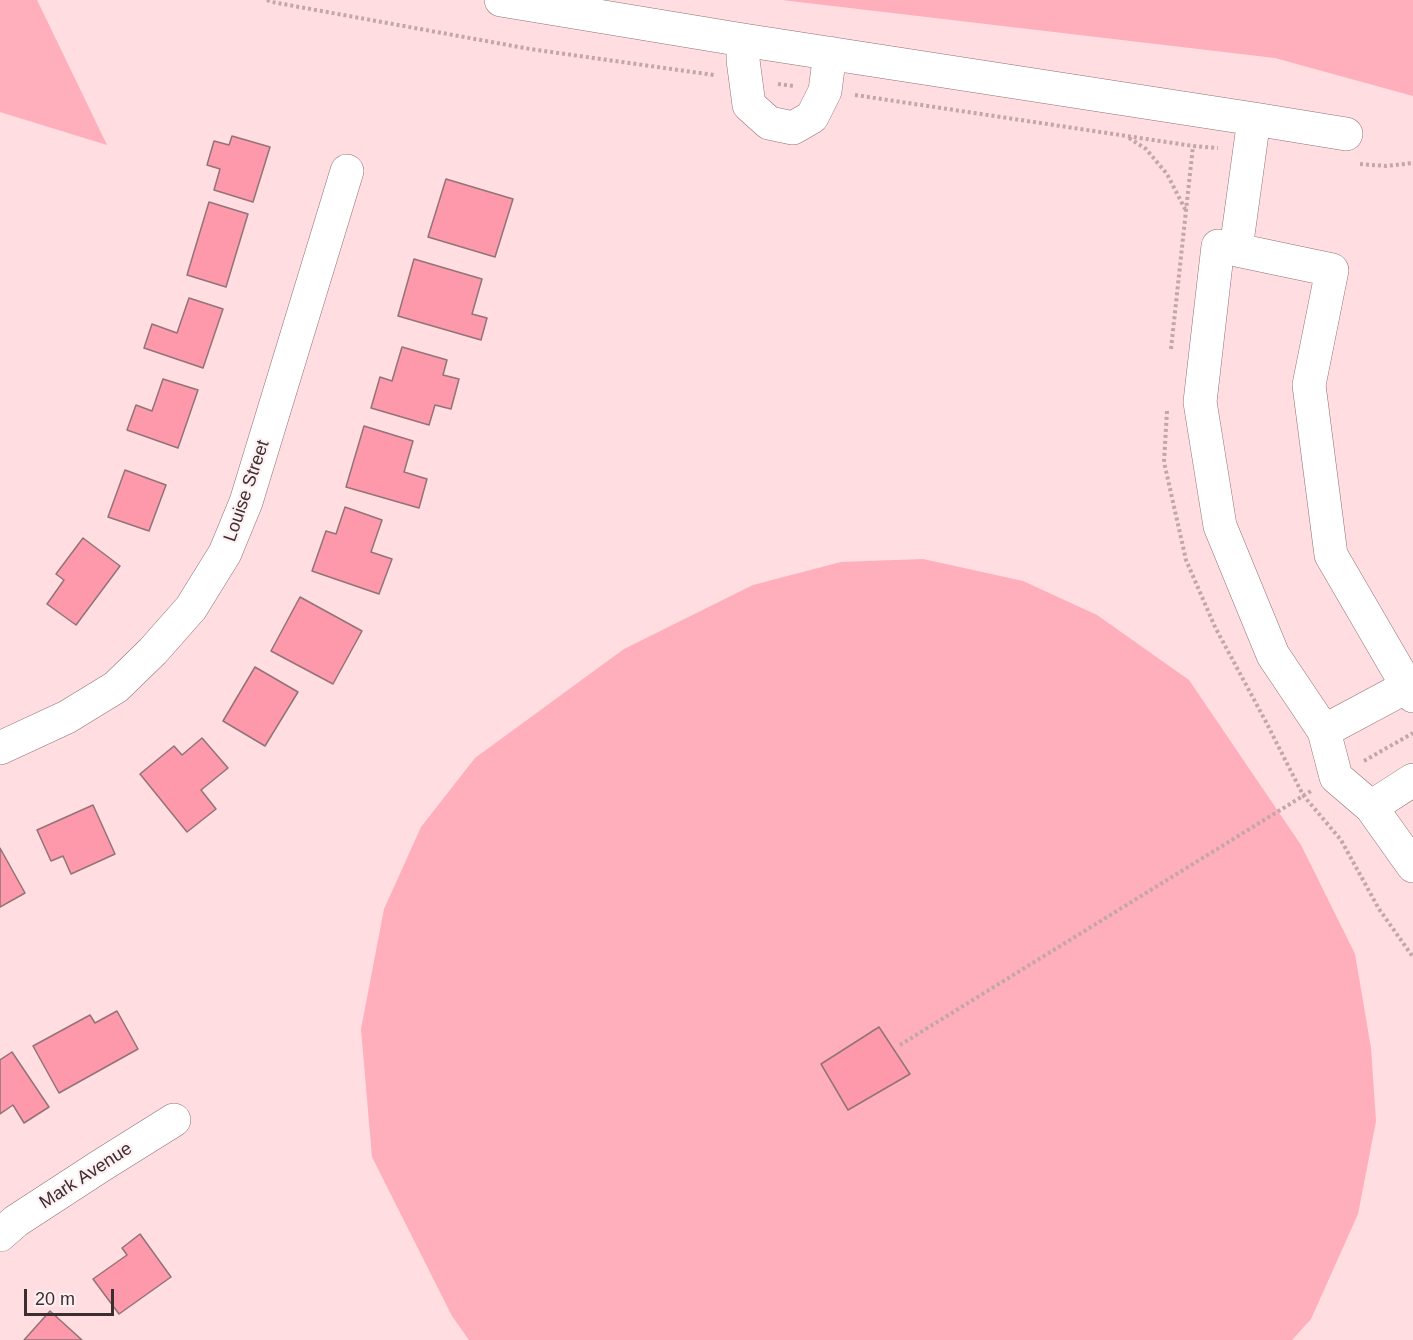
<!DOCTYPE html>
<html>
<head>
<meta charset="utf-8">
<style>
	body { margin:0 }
	#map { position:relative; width:1413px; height:1340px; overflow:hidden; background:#ffdde1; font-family:Arial,sans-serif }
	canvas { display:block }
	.scale { position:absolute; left:24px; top:1289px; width:90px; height:27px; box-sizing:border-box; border:3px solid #3b2e30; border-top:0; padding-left:8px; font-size:18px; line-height:21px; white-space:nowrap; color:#3b2e30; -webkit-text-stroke:4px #fef0f2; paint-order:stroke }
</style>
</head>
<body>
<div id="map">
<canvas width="1413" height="1340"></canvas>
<div class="scale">20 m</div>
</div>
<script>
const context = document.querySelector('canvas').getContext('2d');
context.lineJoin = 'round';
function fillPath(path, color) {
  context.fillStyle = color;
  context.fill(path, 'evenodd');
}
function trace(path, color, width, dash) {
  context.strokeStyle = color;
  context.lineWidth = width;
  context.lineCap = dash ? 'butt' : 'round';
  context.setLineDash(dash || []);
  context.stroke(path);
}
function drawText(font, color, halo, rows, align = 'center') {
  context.font = font + ' Arial,sans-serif';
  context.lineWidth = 4.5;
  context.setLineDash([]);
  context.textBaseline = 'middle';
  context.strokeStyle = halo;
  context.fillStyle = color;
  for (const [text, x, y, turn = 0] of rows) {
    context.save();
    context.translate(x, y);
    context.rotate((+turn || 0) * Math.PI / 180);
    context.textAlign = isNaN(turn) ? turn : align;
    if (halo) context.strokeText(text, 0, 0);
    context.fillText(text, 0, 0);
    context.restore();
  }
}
const green = new Path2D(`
	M0,0H37L107,145L0,112Z
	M782,0H1413V96L1275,58Z
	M923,559L1023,581L1097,615L1189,680L1301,845L1355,954L1371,1048L1376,1121L1358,1214L1311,1319L1292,1340H469L452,1316L372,1157L361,1029L384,909L421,827L475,758L624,649L753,585L841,562Z`);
const building = new Path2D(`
	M232,136L270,147L253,202L214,190L220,169L207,165L214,141L229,145Z
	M446,179L513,199L495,257L428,237Z
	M209,202L248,214L226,287L187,275Z
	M414,259L482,279L472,314L487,318L481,340L398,316Z
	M189,298L223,309L203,368L144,348L152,324L177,333Z
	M402,347L447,360L443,375L459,379L451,409L435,405L429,425L371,408L380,377L392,381Z
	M163,379L198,390L178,448L127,430L136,405L152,411Z
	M364,426L413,441L404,472L427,479L419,508L346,487Z
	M125,470L166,485L149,531L108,517Z
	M345,507L382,520L371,552L392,559L379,594L312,571L326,531L336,534Z
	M83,538L120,566L76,625L47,604L64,580L56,574Z
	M300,597L362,631L333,684L271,651Z
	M255,667L298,692L265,746L223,721Z
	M202,738L228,768L201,790L216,809L187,832L140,774L174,746L182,755Z
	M93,805L115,854L71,874L63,856L51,861L37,830Z
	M0,848L25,893L0,907Z
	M117,1011L138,1049L59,1093L33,1046L90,1015L95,1023Z
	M879,1027L910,1074L848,1110L821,1064Z
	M12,1052L49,1107L24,1123L13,1105L0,1114V1060Z
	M140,1234L171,1277L119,1314L93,1279L127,1255L122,1248Z
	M50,1311L82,1340H24Z`);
const path = new Path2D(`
	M267,0L272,2L530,49L714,75
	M778,84L794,86
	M855,95L1193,146L1218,148
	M1129,138L1146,149L1167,174L1185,209
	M1360,164L1386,166L1413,163
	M1171,349L1193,146
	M1167,411L1164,462L1186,560L1215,627L1265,720L1303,795L1341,840L1379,909L1413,957
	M1364,761L1413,733
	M900,1045L1311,791`);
const minor = new Path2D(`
	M501,0L743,40L1254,119L1236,249
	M743,40V60L749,105L769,123L793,128L812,117L825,91L830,53
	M1254,119L1346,134
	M1413,696L1331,555L1309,385L1332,270L1218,246L1200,402L1220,526L1273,655L1324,731L1336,777L1371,807L1413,866
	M1324,731L1408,686
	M0,748L67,717L116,687L153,651L191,608L225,553L246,502L347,171
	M1371,807L1413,780
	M0,1235L16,1221L102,1165L174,1120`);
const streetNames = [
	["Louise Street",247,491,-71],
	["Mark Avenue",86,1176,-33]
];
fillPath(green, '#ffaebc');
fillPath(building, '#fe99ac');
trace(building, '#917378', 1.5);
trace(minor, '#8f7176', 34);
trace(path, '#c2a7aa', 4, [3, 3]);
trace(minor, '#fff', 33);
drawText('18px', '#3b2e30', '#fef0f2', streetNames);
</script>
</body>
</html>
